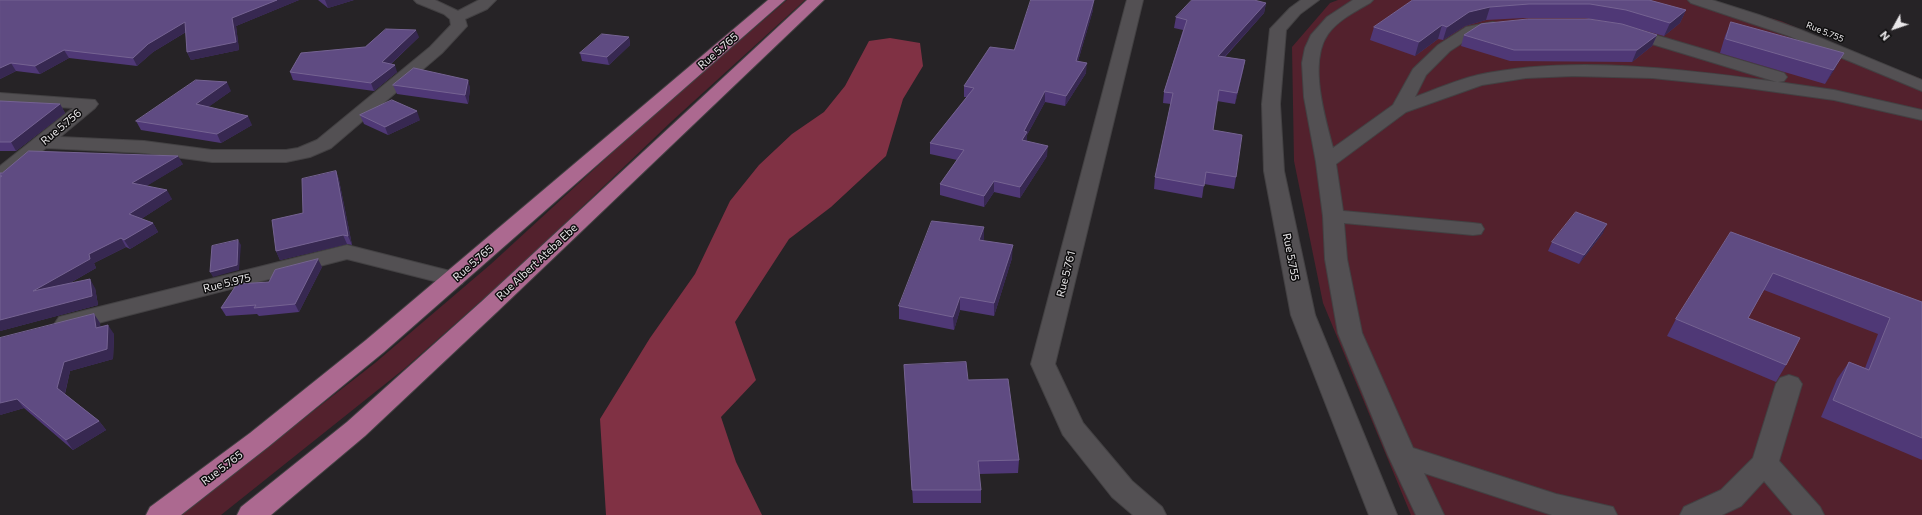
<!DOCTYPE html>
<html>
<head>
<meta charset="utf-8">
<style>
	body { margin:0 }
	#map { position:relative; width:1922px; height:515px; overflow:hidden; background:#262326; font-family:Commissioner,sans-serif }
	canvas { display:block }
	.north { position:absolute; left:1874px; top:8px; width:40px; height:40px; -webkit-text-stroke:3px #0e0d0e; paint-order:stroke; rotate:230deg; font-size:11px; font-weight:700; line-height:16px; text-align:center; color:#e9e7e9 }
	.north::after { content:''; display:block; margin:auto; width:14px; height:18px; background:#e9e7e9; clip-path:polygon(50% 0,100% 100%,50% 72%,0 100%) }
</style>
</head>
<body>
<div id="map">
<canvas width="1922" height="515"></canvas>
<div class="north">N</div>
</div>
<script>
const context = document.querySelector('canvas').getContext('2d');
context.lineJoin = 'round';
function fillPath(path, color) {
  context.fillStyle = color;
  context.fill(path, 'evenodd');
}
function trace(path, color, width, dash) {
  context.strokeStyle = color;
  context.lineWidth = width;
  context.lineCap = dash ? 'butt' : 'round';
  context.setLineDash(dash || []);
  context.stroke(path);
}
function drawText(font, color, halo, rows, align = 'center') {
  context.font = font + ' Commissioner,sans-serif';
  context.lineWidth = 3;
  context.setLineDash([]);
  context.textBaseline = 'middle';
  context.strokeStyle = halo;
  context.fillStyle = color;
  for (const [text, x, y, turn = 0] of rows) {
    context.save();
    context.translate(x, y);
    context.rotate((+turn || 0) * Math.PI / 180);
    context.textAlign = isNaN(turn) ? turn : align;
    if (halo) context.strokeText(text, 0, 0);
    context.fillText(text, 0, 0);
    context.restore();
  }
}
const green = new Path2D(`
	M787,0H805L672,121L516,270L404,369L221,515H180L375,363L491,264L652,116Z
	M1338,0H1704L1781,21L1885,65L1922,79V515H1411L1323,303L1294,161L1292,47L1330,3Z`);
const forest = new Path2D(`
	M890,38L920,43L923,66L903,99L886,156L831,207L789,239L735,322L756,380L721,417L736,462L762,515H606L600,419L650,338L695,274L730,201L759,165L792,134L824,112L845,86L869,41Z`);
const minor = new Path2D(`
	M414,0H435L458,11L479,0H496L487,9L465,19L467,26L442,53L331,148L310,157L286,162H212L144,153L46,148L7,180L0,182V166L73,108L0,103V93L95,100L98,104L95,108L60,137L144,141L212,150H286L298,148L317,140L430,47L451,25L450,19L444,14L417,3Z
	M1127,0H1143L1055,364L1083,423L1132,481L1162,507L1166,515H1133L1112,497L1063,435L1031,364Z
	M1301,0H1319L1300,14L1286,30L1280,104L1284,171L1315,315L1397,515H1369L1291,315L1264,171L1262,104L1270,29L1290,8Z
	M1353,0H1373L1370,3C1356,11 1338,20 1328,34C1308,62 1325,117 1333,148L1393,105L1413,69L1438,45L1466,27L1493,22L1499,24L1501,27L1499,30L1476,34L1450,51L1426,75L1415,97C1436,89 1457,80 1478,75C1570,55 1684,69 1777,82L1619,34L1617,31L1619,28L1625,26L1784,73L1787,77L1784,81L1778,82L1834,90L1922,110V120L1834,100L1740,87L1652,78L1573,76L1526,78L1482,85L1406,112L1336,164L1343,211L1473,223L1481,224L1484,229L1481,234L1473,235L1344,223L1347,259L1362,333L1413,448L1556,494L1613,507L1617,515H1552L1424,473L1444,515H1416L1388,455L1338,333L1325,259L1323,216L1316,162L1304,97L1302,63L1305,48L1311,35L1327,17Z
	M1688,0H1712L1759,15L1801,30L1922,80V91L1789,36L1691,3Z
	M347,245L462,274L465,279L462,284L454,286L347,259L67,331L59,329L55,323L59,317Z
	M1789,375L1798,378L1802,384L1779,461L1820,507L1824,515H1793L1764,481L1741,506L1722,515H1680L1684,507L1721,490L1753,458L1776,384L1780,378Z`);
const highway = new Path2D(`
	M768,0H785L384,352L268,447L181,515H146L150,507L250,433L366,340Z
	M807,0H824L497,312L365,436L271,515H237L241,507L347,422L481,302Z`);
const wall = new Path2D(`
	M0,0H299L236,26L239,50L191,60L187,52L186,32L153,52L137,66L69,58L40,74L16,71L0,79Z
	M318,0H354L328,8Z
	M1413,0H1649L1686,10L1680,23L1664,36L1620,24L1585,18H1524L1486,20L1465,26L1443,40L1438,39L1415,56L1370,40L1374,27Z
	M1266,3L1264,13L1225,57L1245,60L1243,71L1235,104L1217,101L1213,130L1236,177L1234,189L1204,184L1202,198L1154,189L1155,177L1171,104L1163,103L1164,92L1183,30L1174,28L1176,17Z
	M1093,10L1078,61L1086,73L1065,106L1045,102L1027,135V141L1047,156L1020,198L994,192L984,207L940,195V184L957,160L930,154V143L967,97H964V86L1014,50Z
	M1731,22L1836,67L1825,84L1720,53L1725,36Z
	M1464,35H1657L1652,46L1632,62L1510,61L1461,46Z
	M419,37L391,64L397,72L374,91L293,80L290,72L365,47Z
	M629,37L630,45L609,65L582,61L580,53Z
	M468,80L470,89L468,104L397,94L393,85Z
	M231,91L208,107L252,125L221,143L141,130L136,121Z
	M0,101L60,104L65,113L16,151H0Z
	M360,115L420,120L388,135L364,124Z
	M183,164L146,186L172,199L141,219L153,223L158,232L130,249L126,247L94,263L96,268L70,283L95,288L98,305L0,331V173Z
	M336,171L339,180L352,245L347,244L280,260L276,251L303,213Z
	M1731,232L1922,302V460L1821,417L1837,379L1849,362L1865,368L1878,334L1764,290L1748,318L1786,365L1776,382L1667,336L1676,319Z
	M1603,233L1579,264L1548,251L1552,242Z
	M984,239L983,241L1012,258L994,316L960,310L954,330L899,319V306Z
	M322,267L299,312L259,316L257,314L226,316L221,308L269,282Z
	M94,314L100,323V327L114,334L113,359L70,371L65,394L99,421L106,430L73,450L24,408L0,415Z
	M905,378L968,380L1019,460L1018,473L979,474L981,490V503H913Z`);
const shadedWall = new Path2D(`
	M277,0H299L236,26L239,50L191,60L187,52L232,18Z
	M325,0H354L328,8Z
	M1094,0L1093,10L1075,71L1076,61Z
	M1266,3L1264,13L1216,66L1218,56Z
	M1490,7L1486,20L1465,26L1443,40L1447,27L1469,12Z
	M1686,10L1680,23L1664,36L1670,23Z
	M185,22L189,30L153,52L137,66L133,58L148,44Z
	M1442,25L1438,39L1415,56L1419,42Z
	M416,30L419,37L385,69L382,62Z
	M1657,35L1652,46L1632,62L1637,50Z
	M629,37L630,45L609,65L607,57Z
	M64,50L69,58L40,74L35,66Z
	M1844,53L1836,67L1825,84L1833,70Z
	M1245,60L1243,71L1235,104L1237,93Z
	M11,63L16,71L0,79V68Z
	M1087,63L1086,73L1065,106L1066,96Z
	M395,65L397,72L374,91L371,83Z
	M468,80L470,89L468,104L465,95Z
	M227,82L231,91L200,113L196,104Z
	M1045,91V102L1027,135V142L1022,140L1024,131Z
	M60,104L65,113L16,151L11,142Z
	M417,111L420,120L388,135L385,127Z
	M248,116L252,125L221,143L217,134Z
	M1048,146L1047,156L1020,198V187Z
	M178,156L183,164L137,192L132,183Z
	M336,171L339,180L352,245L348,236Z
	M994,181V192L984,207V196Z
	M167,190L172,199L135,223L129,214Z
	M153,223L158,232L130,249L124,240Z
	M1607,224L1603,233L1579,264L1584,255Z
	M984,227V239L979,253V240Z
	M343,235L347,244L280,260L276,251Z
	M121,238L126,247L94,263L96,268L40,300L33,291L89,254Z
	M238,240L241,245L239,270L213,277L210,272Z
	M1013,245L1012,258L994,316V303Z
	M318,259L322,267L299,312L295,304Z
	M90,279L95,288L98,305L0,331V320Z
	M960,297V310L954,330L953,317Z
	M94,314L100,323L102,338L96,328Z
	M108,325L114,334L113,359L70,371L64,397L57,388L64,362Z
	M17,399L24,408L0,415V403Z
	M99,421L106,430L73,450L66,440Z`);
const building = new Path2D(`
	M0,0H277L232,18L236,42L187,52L185,22L148,44L133,58L64,50L35,66L11,63L0,68Z
	M1031,0H1094L1076,61L1087,63L1066,96L1045,91L1024,131L1027,132L1022,140L1048,146L1020,187L994,181L984,196L940,184L964,150L930,143L974,88L964,86L990,47L1014,50Z
	M1192,0H1254L1266,3L1218,56L1245,60L1237,93L1219,90L1213,130L1242,135L1236,177L1206,172L1204,186L1155,177L1173,93L1164,92L1187,20L1176,17Z
	M1413,0H1649L1686,10L1670,23L1626,10L1590,4H1529L1490,7L1469,12L1447,27L1442,25L1419,42L1374,27Z
	M1528,19H1589L1622,24L1657,35L1637,50H1514L1464,35L1481,24Z
	M1731,22L1844,53L1833,70L1726,39Z
	M386,29L416,30L382,62L395,65L371,83L290,72L301,53L365,47Z
	M602,34L629,37L607,57L580,53Z
	M414,68L468,80L465,95L393,85Z
	M196,80L227,82L196,104L248,116L217,134L136,121Z
	M392,100L417,111L385,127L360,115Z
	M0,101L60,104L11,142H0Z
	M29,151L178,156L132,183L167,190L129,214L153,223L124,240L121,238L89,254L90,259L33,291L90,279L92,296L0,320V177L2,176H0V173H2Z
	M336,171L348,236L343,235L276,251L272,220L303,213L302,179Z
	M1576,212L1607,224L1584,255L1552,242Z
	M932,221L984,227L979,240L1013,245L994,303L960,297L953,317L899,306Z
	M1731,232L1922,302V438L1833,400L1849,362L1869,370L1890,318L1773,273L1748,318L1800,338L1786,365L1676,319Z
	M238,240L237,265L210,272L212,246Z
	M318,259L295,304L254,308L256,305L221,308L237,284L269,282L275,270Z
	M94,314L96,328L108,325L107,349L64,362L57,388L99,421L66,440L17,399L0,403V338Z
	M966,362L968,380L1008,379L1019,460L978,461L981,490H912L904,365Z`);
const farStreetnames = [
	["Rue 5.755",1825,32,22]
];
const streetNames = [
	["Rue 5.765",718,51,-41],
	["Rue 5.756",61,127,-40],
	["Rue 5.755",1291,257,79],
	["Rue Albert Ateba Ebe",537,262,-43],
	["Rue 5.765",473,263,-41],
	["Rue 5.761",1066,274,-76],
	["Rue 5.975",227,283,-14],
	["Rue 5.765",222,468,-37]
];
fillPath(green, '#53212d');
fillPath(forest, '#803144');
trace(minor, '#434143', 2);
trace(highway, '#434143', 2);
fillPath(minor, '#535053');
fillPath(highway, '#ac6990');
fillPath(wall, '#4f3876');
fillPath(shadedWall, '#372851');
fillPath(building, '#5f4b82');
trace(building, '#756392', 1);
drawText('9px', '#e9e7e9', '#0e0d0e', farStreetnames);
drawText('11px', '#e9e7e9', '#0e0d0e', streetNames);
</script>
</body>
</html>
